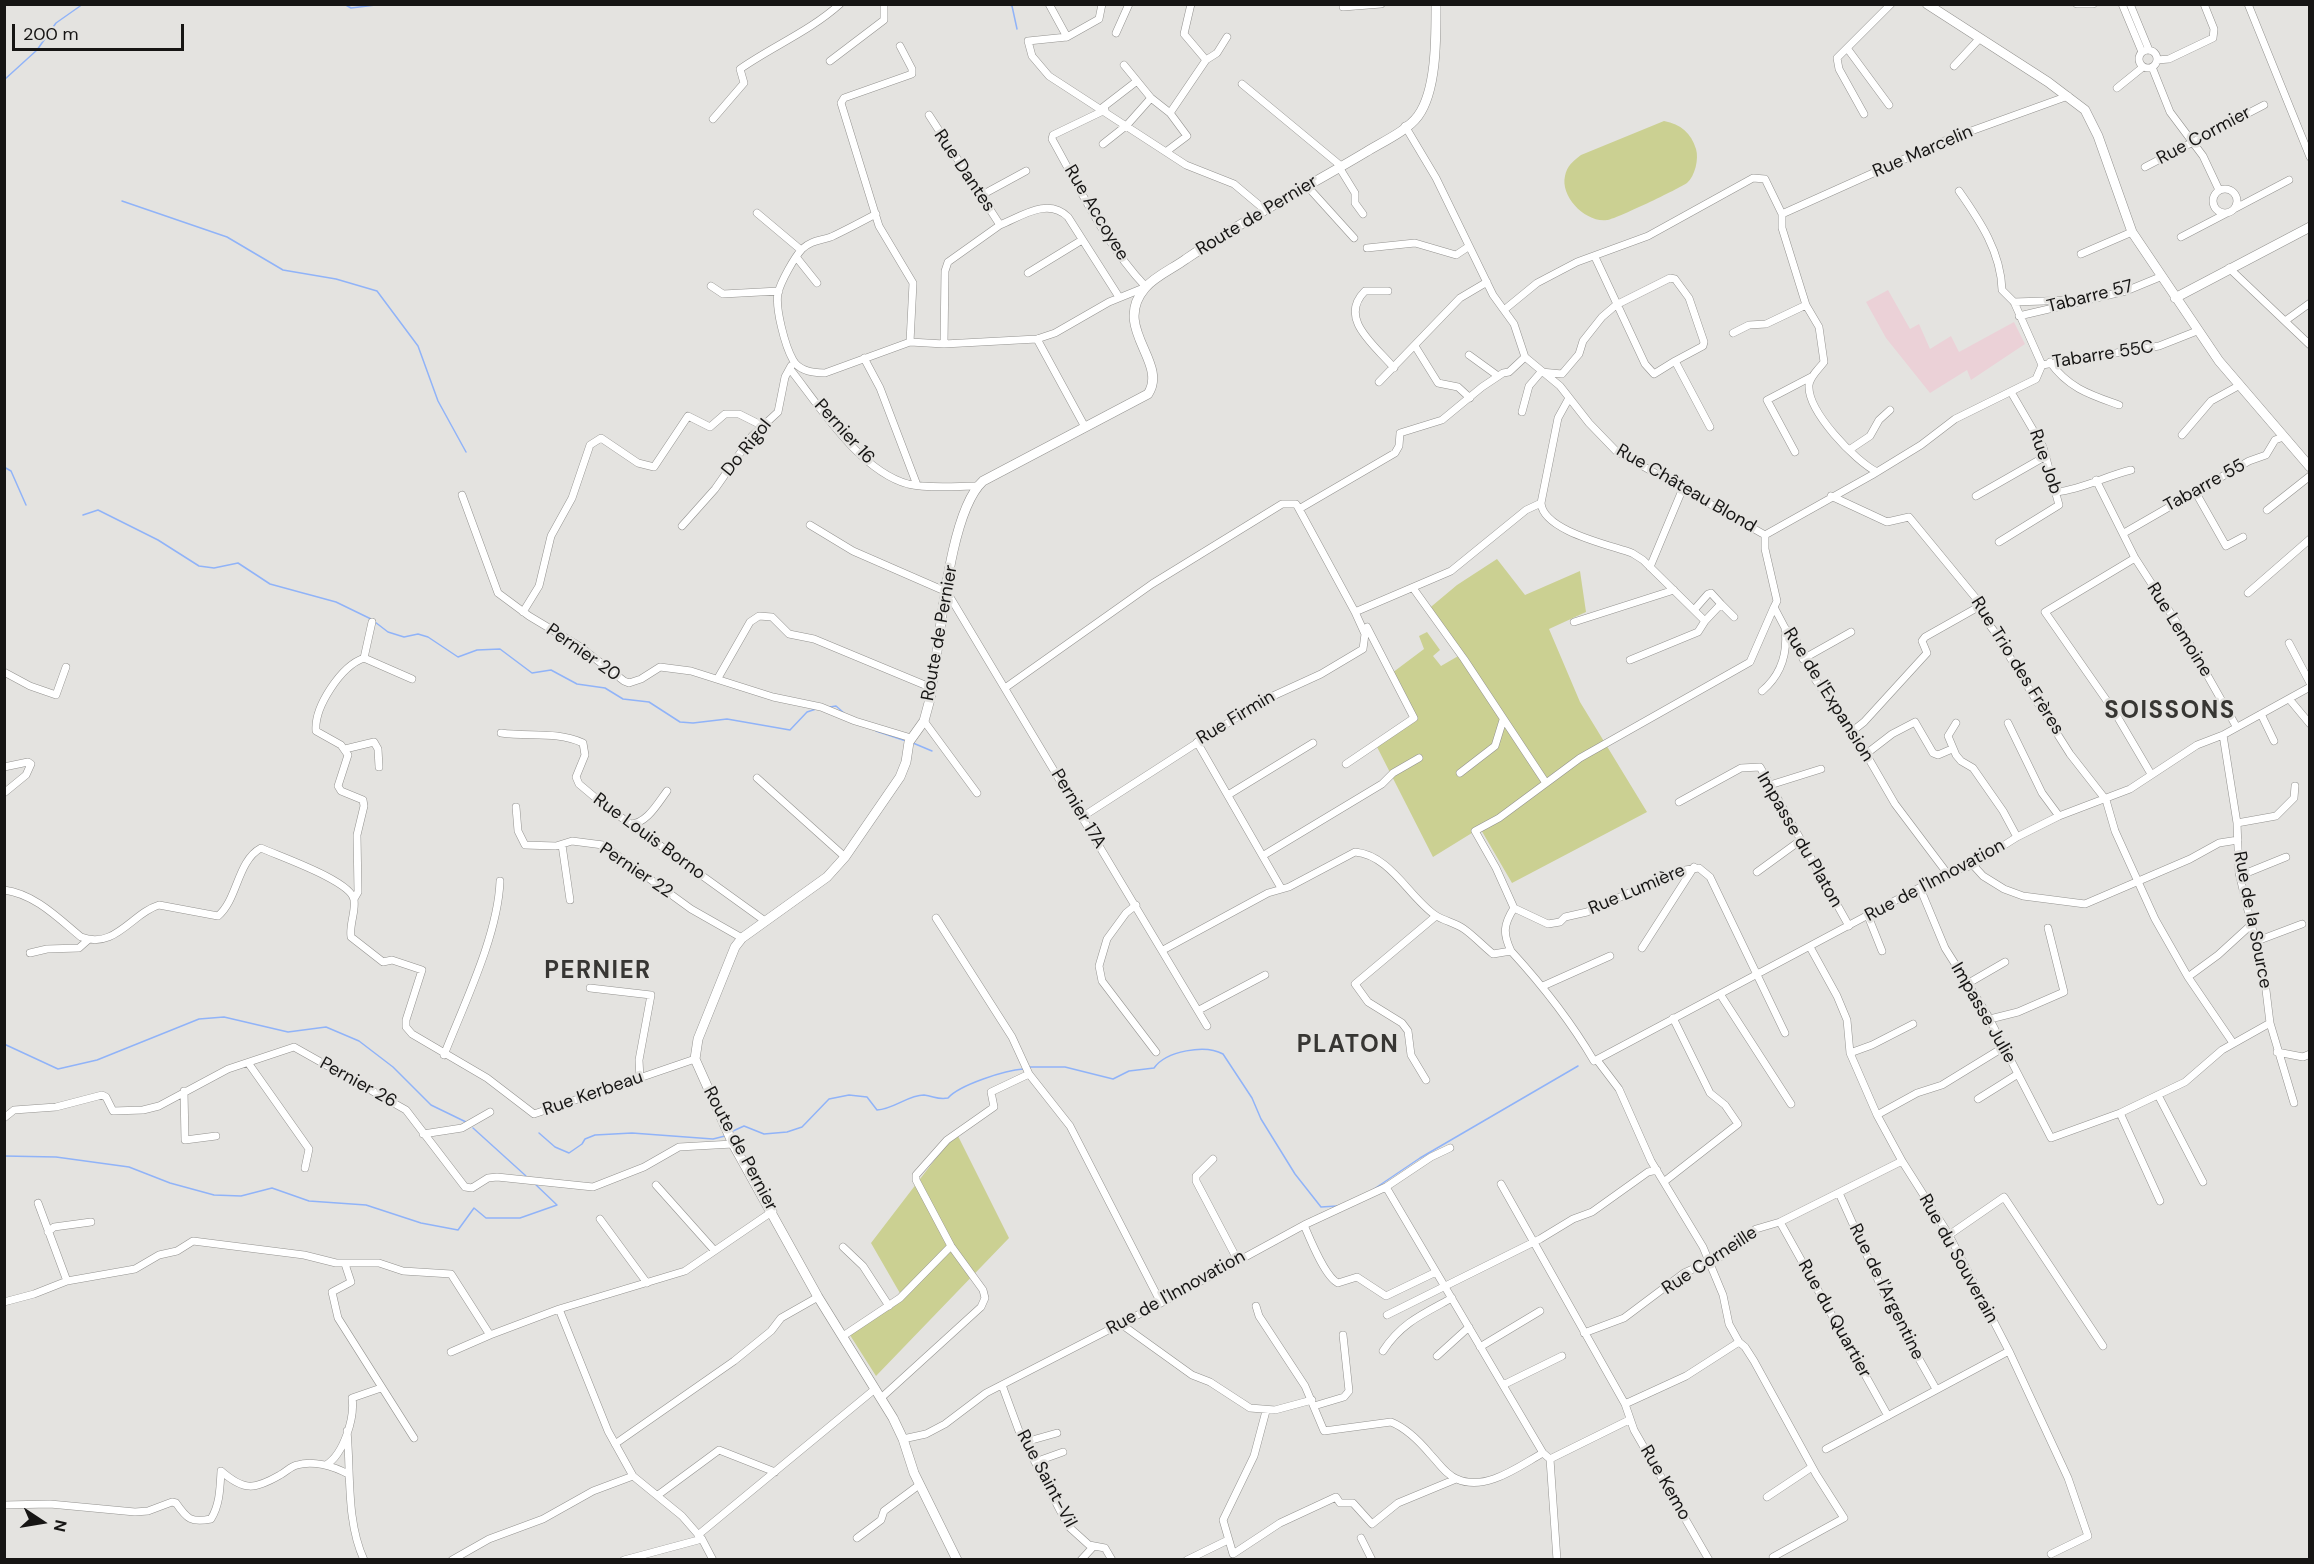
<!DOCTYPE html>
<html>
<head>
<meta charset="utf-8">
<style>
	body { margin:0 }
	#map { position:relative; width:2314px; height:1564px; overflow:hidden; background:#e4e3e0; font-family:"DM Sans",sans-serif }
	canvas { display:block }
	.frame { position:absolute; inset:0; border:6px solid #161514; pointer-events:none }
	.north { position:absolute; left:12px; top:1492px; width:60px; height:60px; -webkit-text-stroke:4px #e4e3e0; paint-order:stroke; rotate:102deg; font-size:16px; font-weight:700; line-height:24px; text-align:center; color:#161514 }
	.north::after { content:''; display:block; margin:auto; width:21px; height:27px; background:#161514; clip-path:polygon(50% 0,100% 100%,50% 72%,0 100%) }
	.scale { position:absolute; left:12px; top:24px; width:172px; height:27px; box-sizing:border-box; border:3px solid #161514; border-top:0; padding-left:8px; font-size:18px; line-height:21px; white-space:nowrap; color:#161514; -webkit-text-stroke:4px #e4e3e0; paint-order:stroke }
</style>
</head>
<body>
<div id="map">
<canvas width="2314" height="1564"></canvas>
<div class="frame"></div>
<div class="north">N</div>
<div class="scale">200 m</div>
</div>
<script>
const context = document.querySelector('canvas').getContext('2d');
context.lineJoin = 'round';
function fillPath(path, color) {
  context.fillStyle = color;
  context.fill(path, 'evenodd');
}
function trace(path, color, width, dash) {
  context.strokeStyle = color;
  context.lineWidth = width;
  context.lineCap = dash ? 'butt' : 'round';
  context.setLineDash(dash || []);
  context.stroke(path);
}
function drawText(font, color, halo, rows, align = 'center') {
  context.font = font + ' "DM Sans",sans-serif';
  context.lineWidth = 5;
  context.setLineDash([]);
  context.textBaseline = 'middle';
  context.strokeStyle = halo;
  context.fillStyle = color;
  for (const [text, x, y, turn = 0] of rows) {
    context.save();
    context.translate(x, y);
    context.rotate((+turn || 0) * Math.PI / 180);
    context.textAlign = isNaN(turn) ? turn : align;
    if (halo) context.strokeText(text, 0, 0);
    context.fillText(text, 0, 0);
    context.restore();
  }
}
const industrial = new Path2D(`
	M1888,290L1910,329L1919,324L1930,349L1951,336L1959,352L2014,322L2025,344L1971,380L1967,370L1930,393L1886,338L1866,302Z`);
const green = new Path2D(`
	M1664,121C1681,124 1691,133 1696,149C1699,159 1695,176 1687,183C1680,188 1614,220 1607,220C1586,223 1560,197 1565,176C1567,166 1573,161 1581,155Z
	M1497,559L1525,595L1580,571L1586,612L1549,629L1580,702L1647,812L1512,883L1480,828L1433,857L1375,743L1418,719L1392,673L1424,649L1419,636L1427,632L1440,650L1433,656L1441,666L1460,655L1426,611L1457,585Z
	M956,1132L1009,1238L876,1376L848,1332L901,1295L871,1243Z`);
const stream = new Path2D(`
	M344,4L351,8L384,4
	M1008,4L1012,6L1017,29
	M4,80L37,50L56,23L83,4
	M122,201L227,237L283,270L336,279L377,291L418,346L438,401L466,452
	M4,467L11,471L26,505
	M83,515L98,510L158,540L199,566L214,568L238,563L270,584L336,602L371,619
	M375,622L388,632L404,637L418,634L428,637L458,657L477,650L500,649L532,673L551,670L577,684L605,688L623,699L649,702L680,722L693,723L727,719L790,730L807,712L816,709
	M830,707L836,706L844,713
	M876,731L906,741
	M913,743L932,751
	M4,1044L58,1069L97,1060L199,1019L224,1017L288,1032L326,1027L359,1041L393,1067L431,1105L466,1122
	M1029,1067H1065L1113,1079L1129,1071L1154,1068C1166,1051 1205,1044 1223,1054L1252,1098L1261,1119L1295,1174L1321,1207L1337,1206
	M473,1128L526,1176
	M733,1131L744,1126L764,1134L787,1132L802,1127L829,1099L849,1095L867,1097L877,1110C894,1109 908,1095 924,1095C934,1096 937,1100 948,1098C959,1085 1006,1070 1023,1069
	M539,1133L555,1147L569,1153L582,1144L585,1139L595,1135L632,1133L713,1139L725,1136
	M4,1156L56,1157L129,1167L170,1183L214,1195L241,1196L272,1188L309,1201L366,1205L421,1223L458,1230L474,1208L486,1218H520L557,1205L534,1183
	M1374,1189L1420,1158L1578,1066`);
const street = new Path2D(`
	M1049,4L1067,37
	M1102,4L1099,19L1067,37L1028,41L1032,56L1049,76L1186,165L1234,184L1265,210
	M1191,4L1184,34L1206,60
	M2077,4H2093
	M2122,4L2142,52
	M2130,4L2149,50
	M2248,4L2310,157
	M1343,7L1381,4
	M1116,33L1129,4
	M900,46L912,69V74L844,98L841,103L879,226L913,283L910,342
	M1847,48L1889,105
	M2139 59a9 9 0 1 1 18 0a9 9 0 1 1-18 0Z
	M2157,60L2169,59L2213,38L2214,29L2204,4
	M830,61L884,20V4
	M1124,65L1151,98L1170,113L1187,136L1167,151
	M1954,66L1980,38
	M2152,67L2170,112L2203,156L2219,190
	M1242,84L1341,166
	M2117,88L2143,67
	M1102,108L1137,81
	M1170,113L1206,60L1217,53L1227,37
	M1864,114L1839,69L1837,58L1891,4
	M929,115L1000,225L948,262L945,271L944,344
	M713,119L744,83L740,69C773,46 810,31 840,4
	M1405,126L1436,178L1493,295L1514,324L1525,357L1560,386L1589,423L1616,451L1765,535
	M1103,144L1127,125L1151,98
	M1339,167L1355,193V203L1363,214
	M2145,167L2264,105
	M1307,186L1354,238
	M2213 201a12 12 0 1 1 24 0a12 12 0 1 1-24 0Z
	M1959,191C1980,221 2001,252 2002,290L2014,302L2042,365
	M980,196L1026,171
	M2234,209L2289,180
	M757,213L801,250
	M876,214C861,222 846,230 831,237C820,241 812,240 802,249C794,258 781,281 778,293C775,308 785,346 793,360C799,371 813,373 825,373L910,342L944,344L1037,339L1055,333L1109,302L1146,287C1106,245 1080,189 1052,139L1053,135L1105,110
	M1782,214L1949,139L2068,96
	M1000,225C1022,216 1048,197 1068,217L1119,297
	M2181,237L2227,213
	M1367,248L1415,243L1456,255L1468,247
	M2081,254L2132,232
	M1595,257L1645,364L1654,374L1675,361L1710,427
	M797,258L817,283
	M2229,268L2310,345
	M1028,273L1082,240
	M711,286L723,294L779,291
	M1388,291H1365C1337,319 1376,346 1394,368
	M2014,302L2074,300
	M1504,310L1537,283L1577,262L1648,236L1753,178L1765,179L1782,214V228L1806,305L1819,327L1824,362C1819,369 1810,376 1809,385C1807,411 1855,461 1877,472
	M2019,316L2126,291L2160,277
	M2285,321L2310,303
	M1733,333L1749,325L1766,324L1806,305
	M1037,339L1085,427
	M1415,346L1438,383L1458,387L1470,398
	M1469,355L1498,376
	M864,358L880,388L917,485
	M2050,362C2068,388 2091,395 2119,405
	M2042,365L2159,346L2197,331
	M790,369C820,407 860,471 908,484C929,489 957,486 978,486
	M1379,382L1460,298L1487,282
	M1522,412L1529,386L1541,372L1562,374L1579,354L1583,341L1602,317L1616,305L1670,278L1675,279L1689,298L1704,342L1703,346L1675,361
	M2182,435L2211,401L2240,385
	M1849,450L1870,436L1879,420L1890,410
	M1795,452L1767,400L1811,377
	M2096,480L2135,558L2184,634L2236,726
	M2057,492C2083,489 2106,476 2131,470
	M2196,493L2226,546L2243,537
	M462,495L498,593L529,616L579,646L624,681L629,683L641,679L660,667L691,671L773,697L821,707L855,721L911,738
	M1831,496L1887,522L1909,517L1979,602L1982,615L1994,631L2039,705L2070,754L2106,800L2115,831L2155,919L2188,977L2233,1043
	M1976,496L2046,456
	M1541,503C1543,531 1610,545 1632,553L1643,560L1705,621L1721,604L1734,617
	M1299,509L1395,453L1399,446L1400,433L1442,420L1482,387L1503,373L1509,372L1525,357
	M2267,510L2310,476
	M810,525L853,551L947,592L1207,1026
	M682,526L715,489L752,436L778,412L785,377L791,366
	M2124,533L2249,461L2266,455L2275,440L2283,437
	M1765,535V549L1777,601L1774,607L1785,628L1795,638L1815,679L1866,754L1895,804L1947,873
	M1765,535L1872,475L1921,445L1955,419L2036,379L2042,365
	M1999,542L2059,505L2043,447L2011,392
	M2135,558L2045,612L2114,711L2151,774
	M1650,567L1683,488
	M1413,588L1464,659L1546,783
	M2248,593L2310,539
	M1694,610L1708,594L1711,593L1721,604
	M523,612L539,586L551,536L572,498L590,445L601,438L638,463L654,467L688,416L710,427L725,414H739L763,426
	M1355,612L1451,571L1526,510L1541,503L1558,418L1569,398
	M1574,622L1674,590
	M2289,643L2310,683
	M364,658L372,622
	M1803,659L1851,632
	M1630,660L1698,632L1705,621
	M4,672L30,686L56,695L66,667
	M718,678L750,622L759,616L772,617L789,634L814,639L932,688
	M1005,688L1152,584L1282,504H1296L1299,509L1355,612L1365,634L1363,649L1321,674L1262,701L1082,817
	M1762,691C1781,675 1788,653 1785,628
	M2290,700L2310,724
	M2261,714L2274,741
	M924,721L977,793
	M1956,723L1948,736L1956,755L1961,761L1973,768L2003,811L2017,837
	M2008,723L2042,793L2059,816
	M501,733C530,737 556,731 583,743L585,755L576,777L579,784L604,805L765,921
	M1850,733L1864,722L1927,653L1922,641L1925,637L1980,606
	M2223,735L2237,823L2239,873L2265,982L2270,1023L2294,1103
	M1197,742L1281,888
	M345,749L374,742L378,749L379,767
	M1866,754L1892,734L1915,722L1933,753L1938,755L1952,749
	M1346,764L1414,718L1367,627
	M4,767L28,762L31,764L26,775L4,793
	M1460,773L1495,746L1503,720
	M757,778L845,857
	M1770,785L1821,769
	M1228,795L1313,743
	M1679,802L1741,768L1760,767L1849,926
	M516,807L518,831L525,845L556,846L572,841L603,845L691,909L742,938
	M2237,823L2276,816L2294,798L2295,786
	M629,824C646,825 658,803 667,791
	M562,845L570,900
	M1264,855L1382,784L1393,773L1419,758
	M1973,865L1983,876L2004,889L2023,896L2085,904L2190,859L2219,843L2238,840
	M1757,872L1801,840
	M2239,873L2249,872L2286,857
	M1920,888L1945,948L1988,1016L2051,1138L2120,1113L2185,1082L2222,1050L2270,1023
	M4,890C35,894 58,918 81,937C115,950 132,913 159,905L218,916C238,899 237,861 261,848C278,856 352,881 354,900C356,911 349,925 351,937L383,962L392,960L422,970L406,1020V1027L412,1034L487,1078L534,1114L695,1059
	M354,899L358,892L357,835L364,806L363,800L341,791L338,786L348,755L341,745L316,731C314,707 341,666 364,658L412,679
	M1136,905L1126,913L1107,939L1099,966L1102,981L1156,1052
	M1514,908L1496,868L1475,831L1499,818L1580,758L1750,662L1774,607
	M1868,916L1882,951
	M936,918L1012,1037L1029,1074L1070,1126L1161,1303
	M2257,941L2302,924
	M1810,947L1837,996L1847,1020L1850,1053L1877,1115L1902,1161L1949,1235L2009,1351L2068,1478L2088,1536L2051,1554
	M1642,948L1694,867
	M1163,950L1268,893L1289,887L1355,852C1390,855 1409,897 1435,915C1444,921 1456,923 1464,929C1474,936 1483,946 1493,954L1511,951C1543,986 1570,1020 1594,1061L1947,873L1973,865L2017,837L2059,816L2130,789L2197,745L2223,735L2310,687
	M1511,951C1503,934 1503,925 1514,908L1548,924L1560,922L1565,917L1587,912L1678,871L1699,868L1710,877L1785,1033
	M30,953L47,949L79,948L88,940
	M2188,977L2218,955L2252,924
	M1967,984L2005,962
	M1543,986L1610,956
	M590,988L651,995L639,1060L640,1079
	M1720,994L1791,1104
	M1199,1010L1265,975
	M1990,1019L2018,1012L2064,992L2048,928
	M2277,1052L2303,1057L2310,1054
	M1850,1053L1872,1045L1913,1024
	M444,1055C464,1004 498,935 500,881
	M1597,1060L1619,1089L1651,1161L1703,1247L1723,1295L1729,1324L1739,1342L1745,1347L1754,1361L1816,1474L1844,1518L1773,1557
	M249,1064L309,1149L305,1168
	M1426,1080L1411,1055L1408,1031L1402,1023L1368,1002L1355,984L1436,916
	M184,1091L185,1140L216,1136
	M2158,1095L2203,1182
	M1978,1099L2018,1074
	M2120,1113L2160,1201
	M1877,1115L1917,1093L1942,1085L2004,1047
	M4,1118L14,1110L56,1107L102,1095L106,1097L113,1111L143,1110L159,1106L228,1069L294,1047L406,1110L465,1187L472,1188L488,1178L497,1177L593,1187L644,1167L679,1147L733,1144
	M423,1134L462,1128L490,1112
	M1213,1159L1196,1176V1181L1237,1259
	M1665,1181L1738,1124L1725,1105L1710,1093L1673,1018
	M1501,1184L1625,1404L1634,1430L1709,1560
	M656,1185L714,1250
	M1386,1187L1543,1453L1550,1459L1629,1420
	M1839,1193L1892,1311L1936,1389
	M38,1203L67,1281
	M600,1219L647,1283
	M1780,1222L1888,1416
	M1304,1225C1310,1239 1325,1277 1338,1283L1357,1277L1386,1296L1436,1272
	M48,1232L54,1227L91,1222
	M1949,1235L2004,1197L2103,1346
	M843,1247L863,1266L889,1306
	M345,1264L351,1282L332,1292L338,1318L414,1438
	M4,1302L34,1294L67,1281L135,1269L159,1255L177,1251L193,1241L304,1255L336,1263H379L403,1271L451,1274L490,1335L559,1309L608,1431L633,1476L682,1516L702,1539L713,1560
	M1256,1306L1259,1316L1305,1386L1324,1431L1391,1422C1406,1428 1420,1442 1430,1454C1438,1462 1446,1475 1457,1479C1486,1492 1519,1466 1543,1453
	M559,1309L685,1271L773,1211
	M1387,1315L1540,1239L1573,1219L1592,1212L1648,1172L1657,1170
	M1121,1324L1192,1375L1210,1382L1250,1408L1275,1410L1312,1400
	M1584,1333L1624,1318L1684,1273L1722,1256L1756,1229L1780,1222L1902,1161
	M843,1336L900,1298L951,1246
	M1480,1347L1540,1311
	M1383,1351C1401,1323 1423,1314 1452,1298
	M451,1352L490,1335
	M1437,1356L1469,1327
	M1002,1385L1019,1431L1068,1526L1089,1545L1105,1548L1112,1560
	M1503,1385L1562,1356
	M881,1398L981,1307L985,1298L983,1290L951,1246L916,1180V1175L947,1140L994,1107L991,1092L1029,1074
	M1625,1404L1686,1376L1739,1342
	M1314,1406L1344,1397L1349,1391L1343,1335
	M1266,1411L1254,1456L1223,1520L1233,1554L1280,1523L1336,1497L1340,1503H1353L1372,1524L1398,1503L1456,1479
	M347,1431C351,1473 346,1521 364,1560
	M903,1439L926,1434L945,1424L986,1393L1161,1303L1304,1225L1386,1187L1431,1157L1450,1148
	M1025,1442L1057,1433
	M615,1444L734,1361L771,1331L781,1318L818,1297
	M1826,1449L2009,1351
	M1550,1459L1557,1560
	M1035,1462L1063,1452
	M326,1465C344,1454 355,1417 352,1398L381,1388
	M658,1495L719,1450L775,1472
	M1767,1497L1812,1467
	M4,1505L50,1504L135,1512L148,1511L172,1502L176,1503C187,1519 191,1523 211,1519C220,1504 220,1488 221,1471C244,1491 254,1490 280,1475C286,1472 291,1466 297,1465C313,1460 333,1466 348,1474
	M698,1535L875,1389
	M857,1538L881,1520L884,1511L919,1485
	M1361,1538L1372,1560
	M452,1560L489,1539L543,1519L593,1491L633,1476
	M624,1560L702,1539
	M1081,1560L1093,1547
	M1187,1560L1228,1540`);
const secondary = new Path2D(`
	M1927,4L2048,82L2085,110L2098,136L2132,232L2219,361L2310,467
	M2175,298L2310,227
	M957,1560L914,1473L903,1439L893,1418L818,1297L733,1144L695,1059L698,1039L735,947L742,938L827,877L845,857L900,777L906,762L909,742L924,721L930,699C940,648 947,514 983,481L1148,394C1169,362 1111,328 1145,288C1155,276 1174,268 1186,259C1244,219 1306,188 1366,152C1382,142 1407,131 1418,116C1437,90 1436,36 1436,4`);
const streetNames = [
	["Rue Cormier",2204,136,-28],
	["Rue Marcelin",1923,152,-23],
	["Rue Dantes",964,171,56],
	["Rue Accoyee",1096,213,59],
	["Route de Pernier",1257,216,-31],
	["Tabarre 57",2090,297,-14],
	["Tabarre 55C",2103,355,-9],
	["Pernier 16",844,432,48],
	["Do Rigol",747,448,-51],
	["Rue Job",2045,462,71],
	["Tabarre 55",2205,486,-29],
	["Rue Château Blond",1686,489,30],
	["Rue Lemoine",2179,630,58],
	["Route de Pernier",940,633,-80],
	["Pernier 20",583,653,35],
	["Rue Trio des Frères",2017,666,58],
	["Rue de l'Expansion",1828,695,58],
	["Rue Firmin",1236,718,-31],
	["Pernier 17A",1078,809,59],
	["Rue Louis Borno",649,837,36],
	["Impasse du Platon",1799,840,60],
	["Pernier 22",636,871,34],
	["Rue de l'Innovation",1935,881,-28],
	["Rue Lumière",1637,890,-23],
	["Rue de la Source",2252,920,79],
	["Impasse Julie",1983,1013,60],
	["Pernier 26",358,1083,29],
	["Rue Kerbeau",593,1094,-19],
	["Route de Pernier",740,1149,62],
	["Rue du Souverain",1958,1259,61],
	["Rue Corneille",1710,1261,-33],
	["Rue de l'Argentine",1886,1292,64],
	["Rue de l'Innovation",1176,1293,-29],
	["Rue du Quartier",1834,1319,61],
	["Rue Saint-Vil",1046,1479,62],
	["Rue Kemo",1665,1483,60]
];
const districtNames = [
	["SOISSONS",2170,712],
	["PERNIER",598,972],
	["PLATON",1348,1046]
];
fillPath(industrial, '#ebd1d7');
fillPath(green, '#cbd092');
trace(stream, '#90b3f8', 1.5);
trace(street, '#93928f', 8);
trace(secondary, '#93928f', 10);
trace(street, '#fff', 7);
trace(secondary, '#fff', 9);
drawText('18px', '#161514', '#e4e3e0', streetNames);
context.letterSpacing = '1.5px';
drawText('bold 24px', '#373633', '#e4e3e0', districtNames);
context.letterSpacing = '0px';
</script>
</body>
</html>
